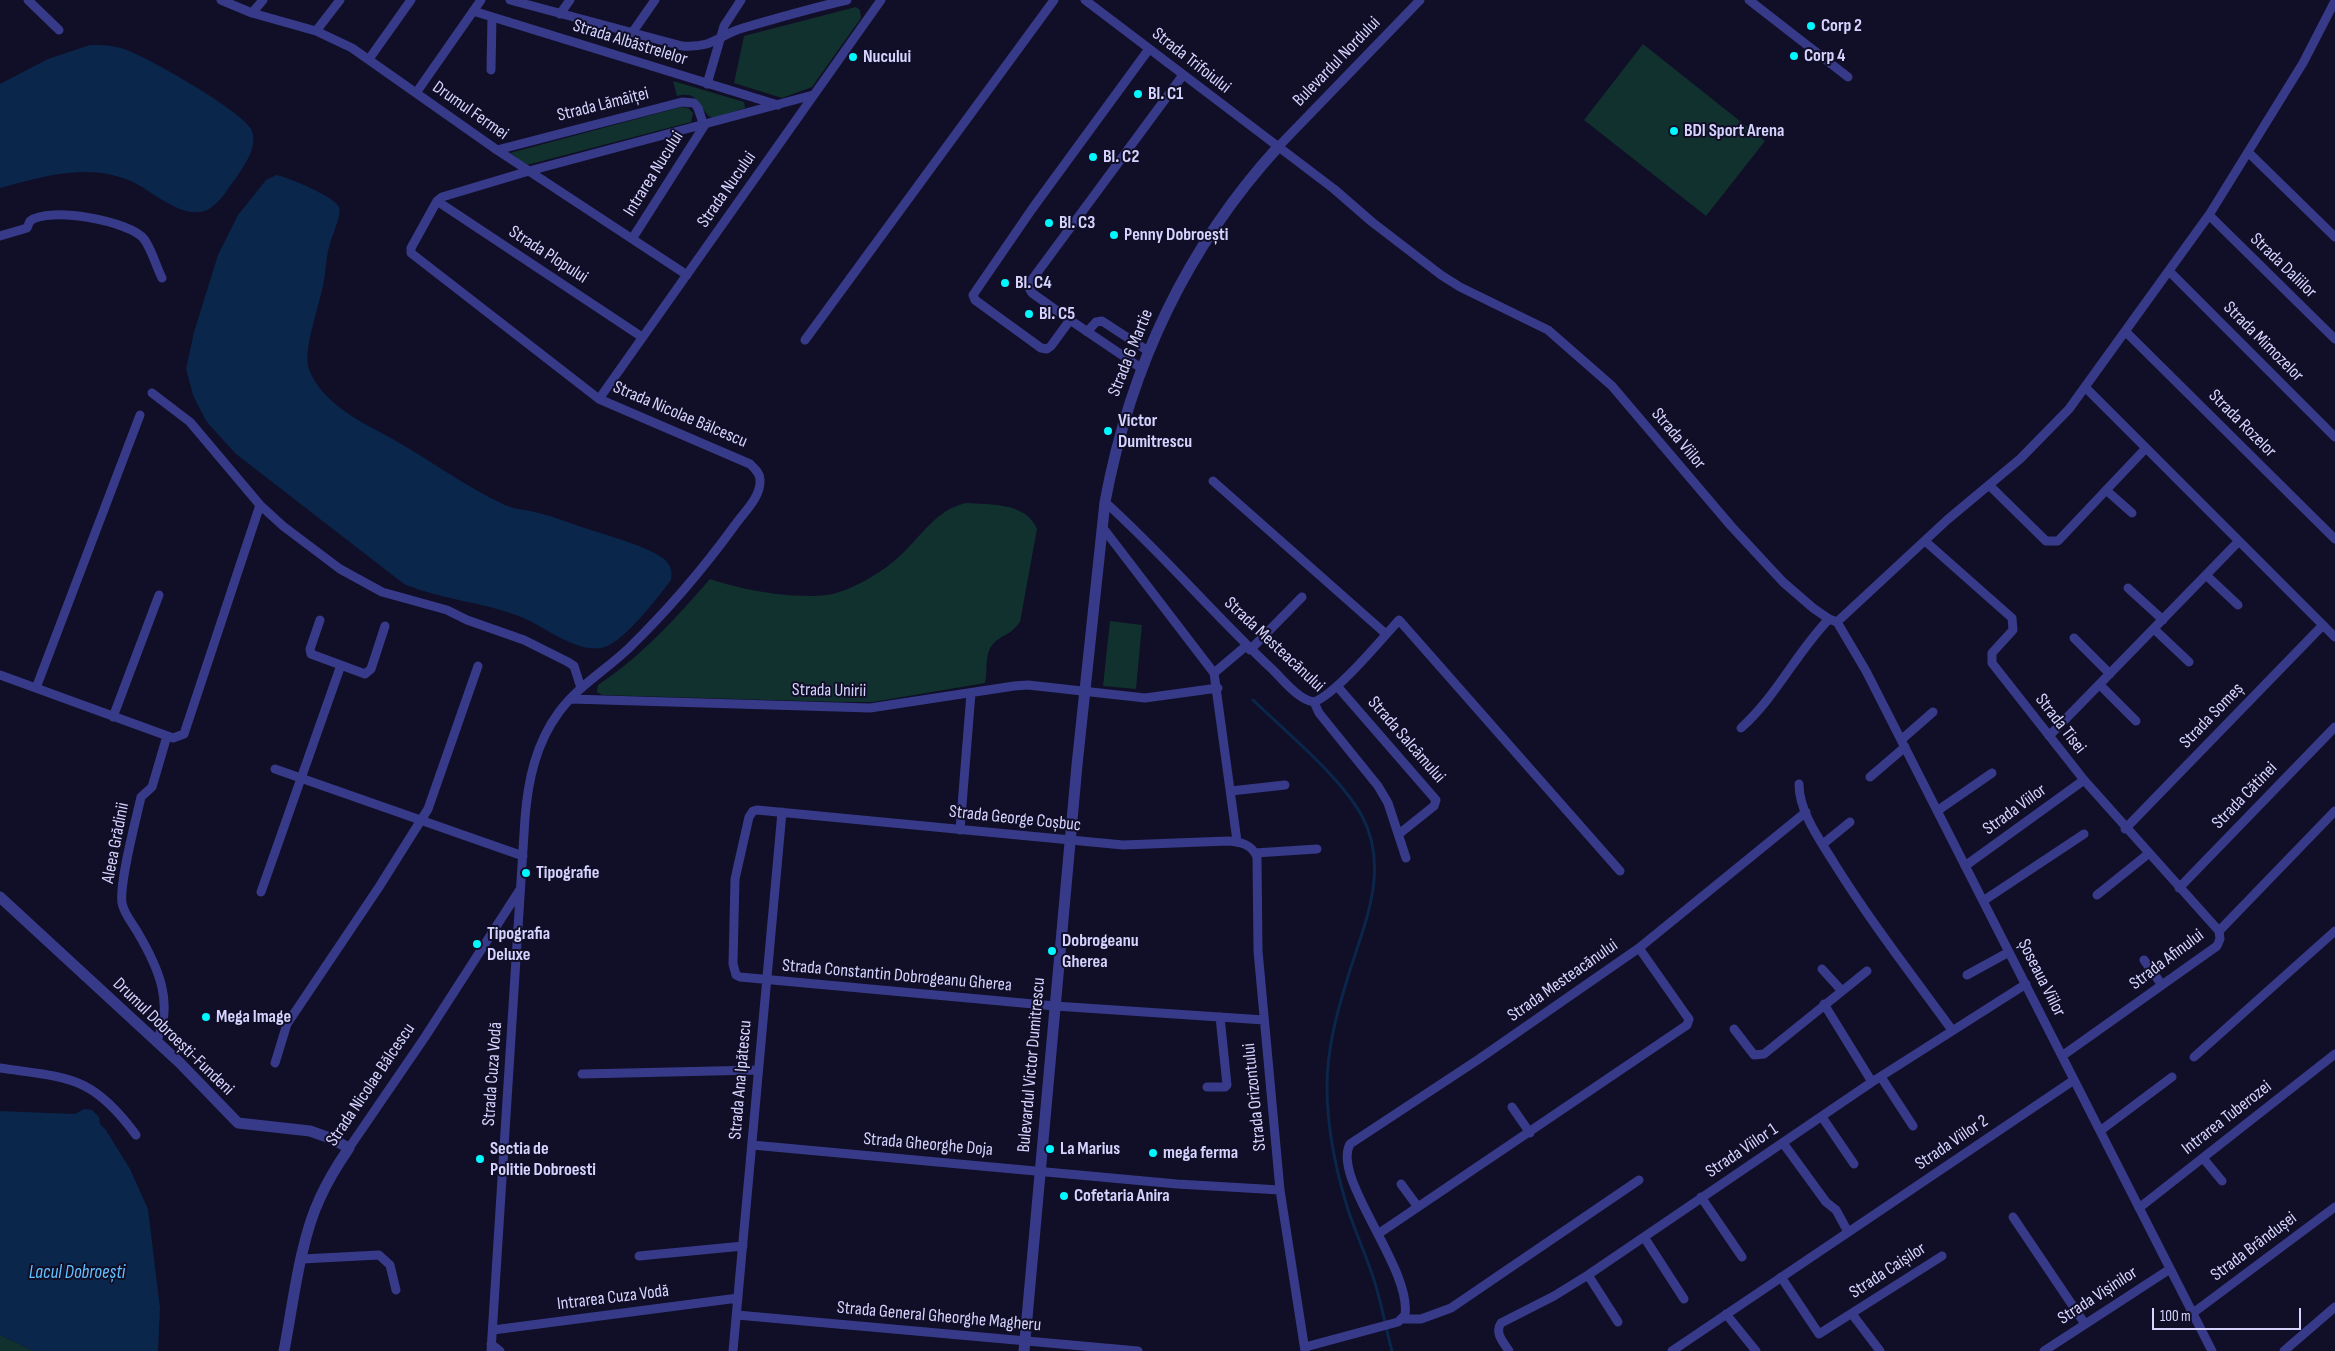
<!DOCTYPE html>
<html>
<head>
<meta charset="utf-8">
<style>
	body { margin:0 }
	#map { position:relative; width:2335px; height:1351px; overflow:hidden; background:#110e27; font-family:"Sofia Sans Condensed",sans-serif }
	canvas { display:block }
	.scale { position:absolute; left:2152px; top:1308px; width:149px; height:22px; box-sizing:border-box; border:2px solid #d6d4ff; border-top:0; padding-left:6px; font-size:15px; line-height:18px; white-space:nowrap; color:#d6d4ff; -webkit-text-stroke:4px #110e27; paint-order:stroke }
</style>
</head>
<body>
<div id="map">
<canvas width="2335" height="1351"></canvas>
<div class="scale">100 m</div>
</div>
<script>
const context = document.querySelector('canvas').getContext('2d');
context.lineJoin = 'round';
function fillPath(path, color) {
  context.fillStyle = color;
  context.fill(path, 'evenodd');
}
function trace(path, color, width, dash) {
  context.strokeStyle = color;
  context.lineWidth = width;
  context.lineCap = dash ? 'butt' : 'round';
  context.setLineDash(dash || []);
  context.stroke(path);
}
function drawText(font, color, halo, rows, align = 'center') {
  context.font = font + ' "Sofia Sans Condensed",sans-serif';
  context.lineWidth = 4;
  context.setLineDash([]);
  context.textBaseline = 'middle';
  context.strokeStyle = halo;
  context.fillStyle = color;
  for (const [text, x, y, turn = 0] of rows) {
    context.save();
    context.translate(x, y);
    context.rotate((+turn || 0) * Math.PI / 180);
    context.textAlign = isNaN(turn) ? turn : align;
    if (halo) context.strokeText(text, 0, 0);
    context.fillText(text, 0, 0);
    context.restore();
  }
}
const green = new Path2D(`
	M856,7L860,10L861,18L812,87L782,98L734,83L744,36Z
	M1643,44L1765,141L1706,216L1584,120Z
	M673,81L744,102L745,108L713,118L710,117C697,106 699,90 677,96Z
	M681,107L688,108L693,113L691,122L527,165L510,153Z
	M966,503C991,505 1026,502 1037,529L1020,622C1010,636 1001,635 993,644C984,654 988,671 985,683L873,702H839L602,695L597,692L598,685C643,655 675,619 710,579C742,590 792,599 826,595C849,593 886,570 902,554C923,534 936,510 966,503Z
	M1110,621L1142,625L1136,689L1103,686Z
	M0,1335L34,1351H0Z`);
const water = new Path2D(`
	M90,45C102,45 112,45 124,49C146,56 242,111 251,129C259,145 245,165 236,178C228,188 221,202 209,209C184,222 154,192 133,182C89,162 44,176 0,188V84L48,59Z
	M276,175C288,177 335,197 339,207C342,215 331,238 329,247C326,258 326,269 324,280C321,302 302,350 309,369C319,397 352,418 378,431C421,453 460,484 505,505C513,509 521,509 530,511C550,515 569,523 588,529C606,535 657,549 667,562C672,569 672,573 671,580C658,597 622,645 601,648C578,652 548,630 528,620C489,602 444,601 404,584L236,454L206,421L193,395L186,369L194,332L218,255L238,215L266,180Z
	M84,1109L92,1110L99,1117L100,1124L106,1130L130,1169L148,1209L160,1308L158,1351H34L0,1335V1111L75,1114Z`);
const stream = new Path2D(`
	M1253,700C1287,733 1339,775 1362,816C1391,871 1363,926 1347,980C1336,1016 1327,1050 1327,1087C1327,1126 1335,1166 1346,1203C1353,1227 1364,1250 1372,1274C1381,1299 1385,1326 1392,1351`);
const minor = new Path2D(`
	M28,0L59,30
	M221,0L252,13L316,31L352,48L497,150L687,275
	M510,0L682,46C715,48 716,36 743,28C777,18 812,8 847,0
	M1085,0L1334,189L1372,222L1441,275L1460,287L1548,330L1612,386L1731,526L1783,582L1813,608L1829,619L1837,622
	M1749,0L1848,77
	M473,11L778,105
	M252,13L263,0
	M560,14L570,0
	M316,31L340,0
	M632,33L655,0
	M1149,49L1032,209L973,295L975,300L1041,348L1047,349L1051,346L1070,320L1032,293L1029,288L1031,281L1183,75
	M369,59L411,0
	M491,70L492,17
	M707,84L724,26L741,0
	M416,93L481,0
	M1278,147L1420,0
	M497,150L682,102L694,103L698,108L704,126L632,239
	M2248,152L2335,237
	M437,201L642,337
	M2209,215L2335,339
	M0,236L27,228L30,221C49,206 130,221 144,239C152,250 156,266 162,278
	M2169,271L2335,437
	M1070,320L1141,368
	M1087,332L1096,322L1102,321L1148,351
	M2126,332L2335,539
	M805,340L1054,0
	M2085,387L2335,637
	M152,393L190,422L260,505L283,526L340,569L382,592L447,610L467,620L524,640L568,662L574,666L581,688
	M599,399L881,0
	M1213,481L1386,634
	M1989,485L2046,541H2058L2145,449
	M2106,490L2132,513
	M1105,502C1164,555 1215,616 1273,670C1284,681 1299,700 1314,702
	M1103,528L1214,673L1237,841
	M1925,541L2012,618L2013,630L1992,653V663L2084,780L2219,931
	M2206,575L2238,605
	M2128,588L2163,620
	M320,620L310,649L311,654L365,674L371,669L385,626
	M1837,622L1866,671L2212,1351
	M1837,622L1947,520L2020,459L2069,409L2209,215L2303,63L2335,1
	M2154,629L2189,662
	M2074,638L2110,674
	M1250,650L1302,597
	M1214,673L1246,646
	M0,675L173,738L184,734L260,505
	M2100,685L2136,721
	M1337,686L1436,800L1434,806L1399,834
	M36,688L140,415
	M571,699L870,708L1014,686L1028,685L1145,698L1218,688
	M1314,702C1336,694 1381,640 1399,620L1620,871
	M1314,702L1319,713L1378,786L1388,803L1406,858
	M113,717L159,595
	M1741,728C1776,697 1796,653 1829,619
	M2049,736L2239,541
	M1901,740L1933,712
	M275,769L523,856
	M1870,777L1905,747
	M1799,784C1799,812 1820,840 1834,863C1870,921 1912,975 1952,1030
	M1231,791L1285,785
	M1937,811L1992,773
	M2125,829L2323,625
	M960,830L971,693
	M1823,844L1850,822
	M1255,853L1317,849
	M1965,866L2084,780
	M2179,888L2335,727
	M261,892L341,665
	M2097,895L2148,854
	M1983,901L2084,834
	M2144,960L2162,985
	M1822,969L1842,991
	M1967,975L2009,952
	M1824,1004L1872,1082
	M1264,1020L1055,1006L740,977L736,975L733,964L735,879L749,817L753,811L757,810L1123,845L1228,841C1240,842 1252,844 1257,857L1258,951L1280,1190L1305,1351
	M1734,1029L1754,1055L1764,1054L1867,971
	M156,1042C175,1004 158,967 138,933C133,924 124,914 122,903C119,882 136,820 141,797L152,787L167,736
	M2062,1056L2217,946L2220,939L2219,931L2335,811
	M2194,1057L2335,931
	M275,1063L287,1024L379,887L428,809L478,666
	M0,1068C69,1078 92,1075 136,1135
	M582,1074L758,1070
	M1881,1077L1913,1126
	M1207,1087H1225L1227,1085L1220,1017
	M1512,1107L1530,1133
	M1822,1117L1854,1164
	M2100,1131L2172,1077
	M1783,1143L1826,1202L1836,1210L1848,1232
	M752,1145L1177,1184L1280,1190
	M349,1148L425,1037L519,891
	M2203,1158L2222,1181
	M1401,1184L1418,1207
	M1701,1197L1742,1257
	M2139,1208L2335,1054
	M2013,1217L2085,1324
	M1378,1234L1687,1025L1689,1019L1686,1015L1639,948
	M1644,1237L1684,1299
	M639,1256L743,1246
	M302,1259L379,1255L390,1265L396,1290
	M1588,1275L1618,1322
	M1781,1277L1819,1334L1942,1256
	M2193,1313L2335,1207
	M1726,1314L1756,1351
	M1852,1314L1880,1351
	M737,1315L1138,1351
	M1402,1319H1421L1451,1308L1639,1180
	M493,1330L738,1298
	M491,1344L500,1351
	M1305,1347L1398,1322L1405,1315C1412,1268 1331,1178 1350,1144L1479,1059L1639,948L1806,812
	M491,1351L525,818C528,780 536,743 559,712C578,686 606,670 629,648C668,610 703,569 735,525C744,512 761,497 760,480C760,473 755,469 750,464L599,399L411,253V248L437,201L442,197L529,171L813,95
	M733,1351L782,812
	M1509,1351C1504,1343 1494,1333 1501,1323L1554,1296L1588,1275L1872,1082L2026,984
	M1672,1351L2074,1080
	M2044,1351L2170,1269
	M2284,1351L2335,1307`);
const tertiary = new Path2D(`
	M0,897L180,1063L238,1123L310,1131L330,1138L349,1148C338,1164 328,1180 320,1198C300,1240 293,1304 284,1351
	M1024,1351L1077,765L1105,502C1130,368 1186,248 1278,147`);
const markers = [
	[1811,26,5,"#00f8ff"],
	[1794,56,5,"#00f8ff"],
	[853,57,5,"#00f8ff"],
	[1138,94,5,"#00f8ff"],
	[1674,131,5,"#00f8ff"],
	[1093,157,5,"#00f8ff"],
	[1049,223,5,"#00f8ff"],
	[1114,235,5,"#00f8ff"],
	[1005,283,5,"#00f8ff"],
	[1029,314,5,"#00f8ff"],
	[1108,431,5,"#00f8ff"],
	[526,873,5,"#00f8ff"],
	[477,944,5,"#00f8ff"],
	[1052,951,5,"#00f8ff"],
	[206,1017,5,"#00f8ff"],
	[1050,1149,5,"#00f8ff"],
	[1153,1153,5,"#00f8ff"],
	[480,1159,5,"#00f8ff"],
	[1064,1196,5,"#00f8ff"]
];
const poiNames = [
	["Corp 2",1821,26],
	["Corp 4",1804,56],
	["Nucului",863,57],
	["Bl. C1",1148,94],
	["BDI Sport Arena",1684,131],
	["Bl. C2",1103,157],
	["Bl. C3",1059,223],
	["Penny Dobroești",1124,235],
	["Bl. C4",1015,283],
	["Bl. C5",1039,314],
	["Victor",1118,421],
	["Dumitrescu",1118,442],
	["Tipografie",536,873],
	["Tipografia",487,934],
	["Deluxe",487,955],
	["Dobrogeanu",1062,941],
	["Gherea",1062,962],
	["Mega Image",216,1017],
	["Sectia de",490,1149],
	["Politie Dobroesti",490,1170],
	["La Marius",1060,1149],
	["mega ferma",1163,1153],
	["Cofetaria Anira",1074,1196]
];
const streetNames = [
	["Strada Albăstrelelor",630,43,17],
	["Strada Trifoiului",1191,61,38],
	["Bulevardul Nordului",1337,62,-46],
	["Strada Lămâiței",603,105,-14],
	["Drumul Fermei",470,111,35],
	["Intrarea Nucului",654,174,-58],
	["Strada Nucului",727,190,-55],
	["Strada Plopului",548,255,33],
	["Strada Daliilor",2283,266,44],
	["Strada Mimozelor",2263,342,45],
	["Strada 6 Martie",1131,353,-68],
	["Strada Nicolae Bălcescu",680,415,23],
	["Strada Rozelor",2242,424,45],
	["Strada Viilor",1678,439,50],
	["Strada Mesteacănului",1274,645,43],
	["Strada Unirii",829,691,1],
	["Strada Someș",2212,716,-46],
	["Strada Tisei",2060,724,52],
	["Strada Salcâmului",1406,740,49],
	["Strada Cătinei",2245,796,-46],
	["Strada Viilor",2015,810,-36],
	["Strada George Coșbuc",1015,819,6],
	["Aleea Grădinii",116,843,-79],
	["Strada Afinului",2167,960,-37],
	["Strada Constantin Dobrogeanu Gherea",897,976,5],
	["Șoseaua Viilor",2041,978,63],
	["Strada Mesteacănului",1563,981,-35],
	["Drumul Dobroești-Fundeni",173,1037,44],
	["Bulevardul Victor Dumitrescu",1032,1065,-85],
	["Strada Cuza Vodă",493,1074,-86],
	["Strada Ana Ipătescu",741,1080,-85],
	["Strada Nicolae Bălcescu",371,1085,-56],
	["Strada Orizontului",1255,1097,-96],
	["Intrarea Tuberozei",2227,1118,-38],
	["Strada Viilor 2",1952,1143,-34],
	["Strada Gheorghe Doja",928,1145,5],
	["Strada Viilor 1",1742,1151,-34],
	["Strada Brândușei",2254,1247,-37],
	["Strada Caișilor",1888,1271,-33],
	["Strada Vișinilor",2098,1296,-33],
	["Intrarea Cuza Vodă",613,1298,-7],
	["Strada General Gheorghe Magheru",939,1317,5]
];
const waterNames = [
	["Lacul Dobroești",77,1273]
];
fillPath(green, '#11312e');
fillPath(water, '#0a264a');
trace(stream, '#0a264a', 3);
trace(minor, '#373a88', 9);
trace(tertiary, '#373a88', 11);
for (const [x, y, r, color] of markers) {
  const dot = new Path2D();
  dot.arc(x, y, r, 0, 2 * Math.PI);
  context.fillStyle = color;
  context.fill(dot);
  trace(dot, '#110e27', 2);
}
drawText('bold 18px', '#d6d4ff', '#110e27', poiNames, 'left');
drawText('18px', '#d6d4ff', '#110e27', streetNames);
drawText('italic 19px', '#62c2ff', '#110e27', waterNames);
</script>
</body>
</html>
